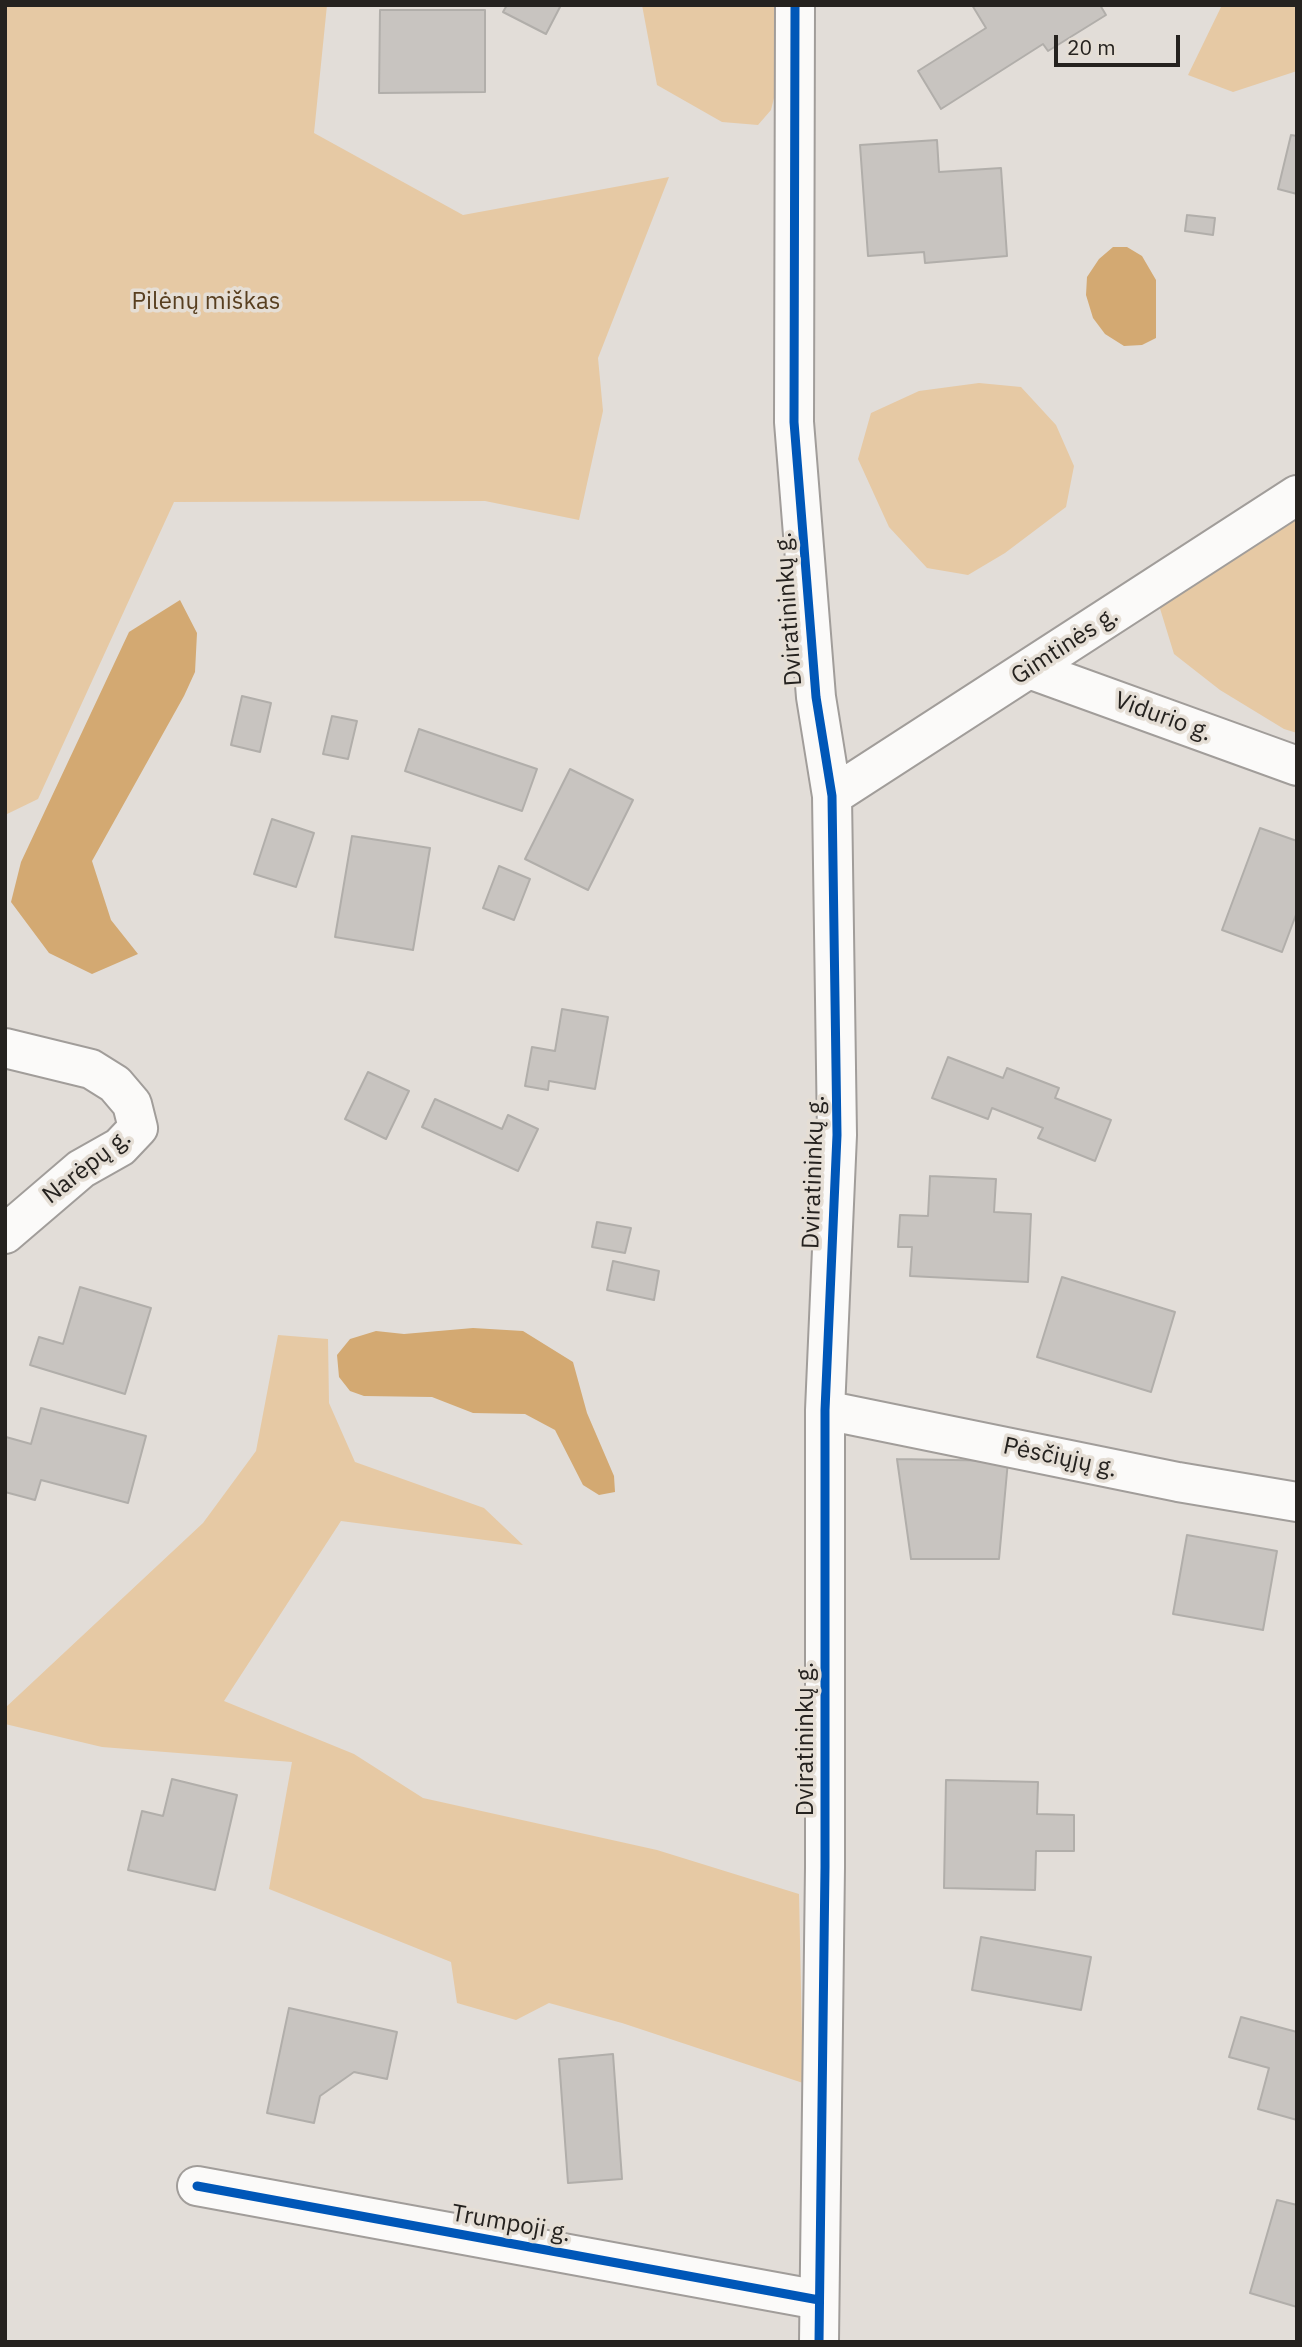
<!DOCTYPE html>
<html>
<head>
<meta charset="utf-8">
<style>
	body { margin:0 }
	#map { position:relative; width:1302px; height:2347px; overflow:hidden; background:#e2ddd8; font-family:"IBM Plex Sans",sans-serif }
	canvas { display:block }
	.frame { position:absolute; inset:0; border:7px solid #25221f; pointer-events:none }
	.scale { position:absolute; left:1054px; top:35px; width:126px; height:32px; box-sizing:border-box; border:4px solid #25221f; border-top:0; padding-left:9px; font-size:21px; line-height:24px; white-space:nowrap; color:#25221f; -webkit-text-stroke:5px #e5ded5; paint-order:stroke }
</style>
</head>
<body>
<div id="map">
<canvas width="1302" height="2347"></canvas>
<div class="frame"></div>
<div class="scale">20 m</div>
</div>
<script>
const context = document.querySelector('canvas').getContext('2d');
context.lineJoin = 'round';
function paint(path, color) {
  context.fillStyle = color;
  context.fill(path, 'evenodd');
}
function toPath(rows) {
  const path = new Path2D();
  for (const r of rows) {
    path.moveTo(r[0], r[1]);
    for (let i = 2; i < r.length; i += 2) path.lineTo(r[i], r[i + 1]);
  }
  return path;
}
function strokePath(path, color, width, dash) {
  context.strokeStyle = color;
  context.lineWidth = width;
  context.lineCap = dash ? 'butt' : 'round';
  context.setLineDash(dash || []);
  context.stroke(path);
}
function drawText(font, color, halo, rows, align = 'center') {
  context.font = font + ' "IBM Plex Sans",sans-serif';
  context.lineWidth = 7;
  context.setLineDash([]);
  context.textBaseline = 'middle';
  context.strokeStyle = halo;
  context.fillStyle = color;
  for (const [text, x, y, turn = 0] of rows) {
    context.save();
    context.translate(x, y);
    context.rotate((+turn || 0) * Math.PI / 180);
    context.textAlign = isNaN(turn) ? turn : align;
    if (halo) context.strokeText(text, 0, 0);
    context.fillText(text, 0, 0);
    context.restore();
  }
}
paint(toPath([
	[5,5,327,5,314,133,463,215,669,177,598,358,603,411,579,520,485,501,174,502,38,799,5,815],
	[642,5,775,5,776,90,771,110,758,125,722,122,657,85],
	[1222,5,1297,5,1297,71,1233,92,1188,75],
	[979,383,1021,387,1056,425,1074,466,1066,507,1005,553,968,575,927,568,889,527,858,459,871,413,919,391],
	[1297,512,1297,733,1284,729,1220,690,1174,654,1158,602],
	[278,1335,328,1339,329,1403,355,1462,484,1508,523,1545,341,1521,224,1701,354,1754,423,1798,657,1850,799,1894,803,2083,622,2023,549,2003,516,2020,457,2003,451,1962,269,1889,292,1762,102,1747,5,1724,5,1708,203,1523,256,1451]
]), '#e6c9a4');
paint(toPath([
	[1113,247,1127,247,1142,256,1156,280,1156,338,1142,345,1124,346,1105,334,1093,318,1086,295,1087,277,1099,259],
	[180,600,197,633,195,672,184,696,92,861,111,920,138,954,92,974,49,953,11,902,21,862,129,632],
	[473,1328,523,1331,573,1362,587,1413,614,1476,615,1492,599,1495,583,1485,555,1430,525,1414,473,1413,432,1397,364,1396,350,1391,339,1377,337,1355,350,1339,376,1331,404,1334]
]), '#d3a972');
const building = toPath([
	[507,5,557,5,560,7,546,34,503,12,507,5],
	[972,5,1100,5,1106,15,1048,51,1043,44,941,109,918,71,986,28,972,5],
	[380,10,485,10,485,92,379,93,380,10],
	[1291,135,1297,136,1297,194,1278,189,1291,135],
	[937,140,939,172,1001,168,1007,256,925,263,924,252,868,256,860,145,937,140],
	[1187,215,1215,218,1213,235,1185,231,1187,215],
	[242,696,271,703,260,752,231,745,242,696],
	[332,716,357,721,348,759,323,754,332,716],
	[419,729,537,769,522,811,405,771,419,729],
	[570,769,633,800,588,890,525,859,570,769],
	[272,819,314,833,296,887,254,874,272,819],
	[1260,828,1297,841,1297,912,1282,952,1222,930,1260,828],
	[352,836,430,848,413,950,335,937,352,836],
	[499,866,530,879,514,920,483,908,499,866],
	[562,1009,608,1017,595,1089,549,1081,548,1090,525,1086,532,1047,555,1051,562,1009],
	[948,1057,1003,1078,1007,1068,1059,1088,1055,1098,1111,1120,1095,1161,1038,1138,1043,1128,992,1108,988,1119,932,1098,948,1057],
	[368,1072,409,1091,386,1139,345,1119,368,1072],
	[435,1099,502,1129,508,1115,538,1129,518,1171,422,1127,435,1099],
	[930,1176,996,1179,994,1212,1031,1214,1028,1282,910,1276,912,1247,898,1247,900,1215,928,1216,930,1176],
	[597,1222,631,1228,625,1253,592,1247,597,1222],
	[613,1261,659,1271,654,1300,607,1290,613,1261],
	[1062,1277,1175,1312,1151,1392,1037,1357,1062,1277],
	[80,1287,151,1308,125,1394,30,1365,39,1337,63,1344,80,1287],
	[41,1408,146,1436,128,1503,41,1480,35,1500,5,1492,6,1437,31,1444,41,1408],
	[897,1459,1008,1461,999,1559,911,1559,897,1459],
	[1187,1535,1277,1551,1263,1630,1173,1614,1187,1535],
	[172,1779,237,1795,215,1890,128,1870,142,1811,163,1816,172,1779],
	[946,1780,1038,1782,1037,1814,1074,1815,1074,1851,1036,1851,1035,1890,944,1888,946,1780],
	[981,1937,1091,1957,1081,2010,972,1990,981,1937],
	[289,2008,397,2032,387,2079,354,2072,320,2096,314,2123,267,2113,289,2008],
	[1241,2017,1297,2032,1297,2120,1258,2109,1269,2068,1229,2057,1241,2017],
	[613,2054,622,2179,568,2183,559,2059,613,2054],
	[1277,2200,1297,2205,1297,2307,1250,2293,1277,2200]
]);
paint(building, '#c8c4c0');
strokePath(building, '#b1aeaa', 2);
const street = toPath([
	[795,5,794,422,816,697,832,796,837,1135,825,1410,825,1867,819,2342],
	[1029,669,1297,766],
	[832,796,1297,495],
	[5,1048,91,1069,115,1084,132,1104,138,1128,120,1147,81,1169,5,1234],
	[825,1410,1178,1482,1297,1502],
	[197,2186,819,2300]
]);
strokePath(street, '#a19d9a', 42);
strokePath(street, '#fbfaf9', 38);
strokePath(toPath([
	[795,5,794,422,816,697,832,796,837,1135,825,1410,825,1867,819,2342],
	[197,2186,819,2300]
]), '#0057b8', 9);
drawText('24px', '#583f20', '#e5ded5', [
	["Pilėnų miškas",206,302]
]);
drawText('24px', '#25221f', '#e5ded5', [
	["Dviratininkų g.",789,609,-94],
	["Gimtinės g.",1065,646,-33],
	["Vidurio g.",1163,717,20],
	["Narėpų g.",87,1167,-38],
	["Dviratininkų g.",814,1172,-88],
	["Pėsčiųjų g.",1060,1458,12],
	["Dviratininkų g.",806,1739,-90],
	["Trumpoji g.",511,2224,10]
]);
</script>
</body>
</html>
